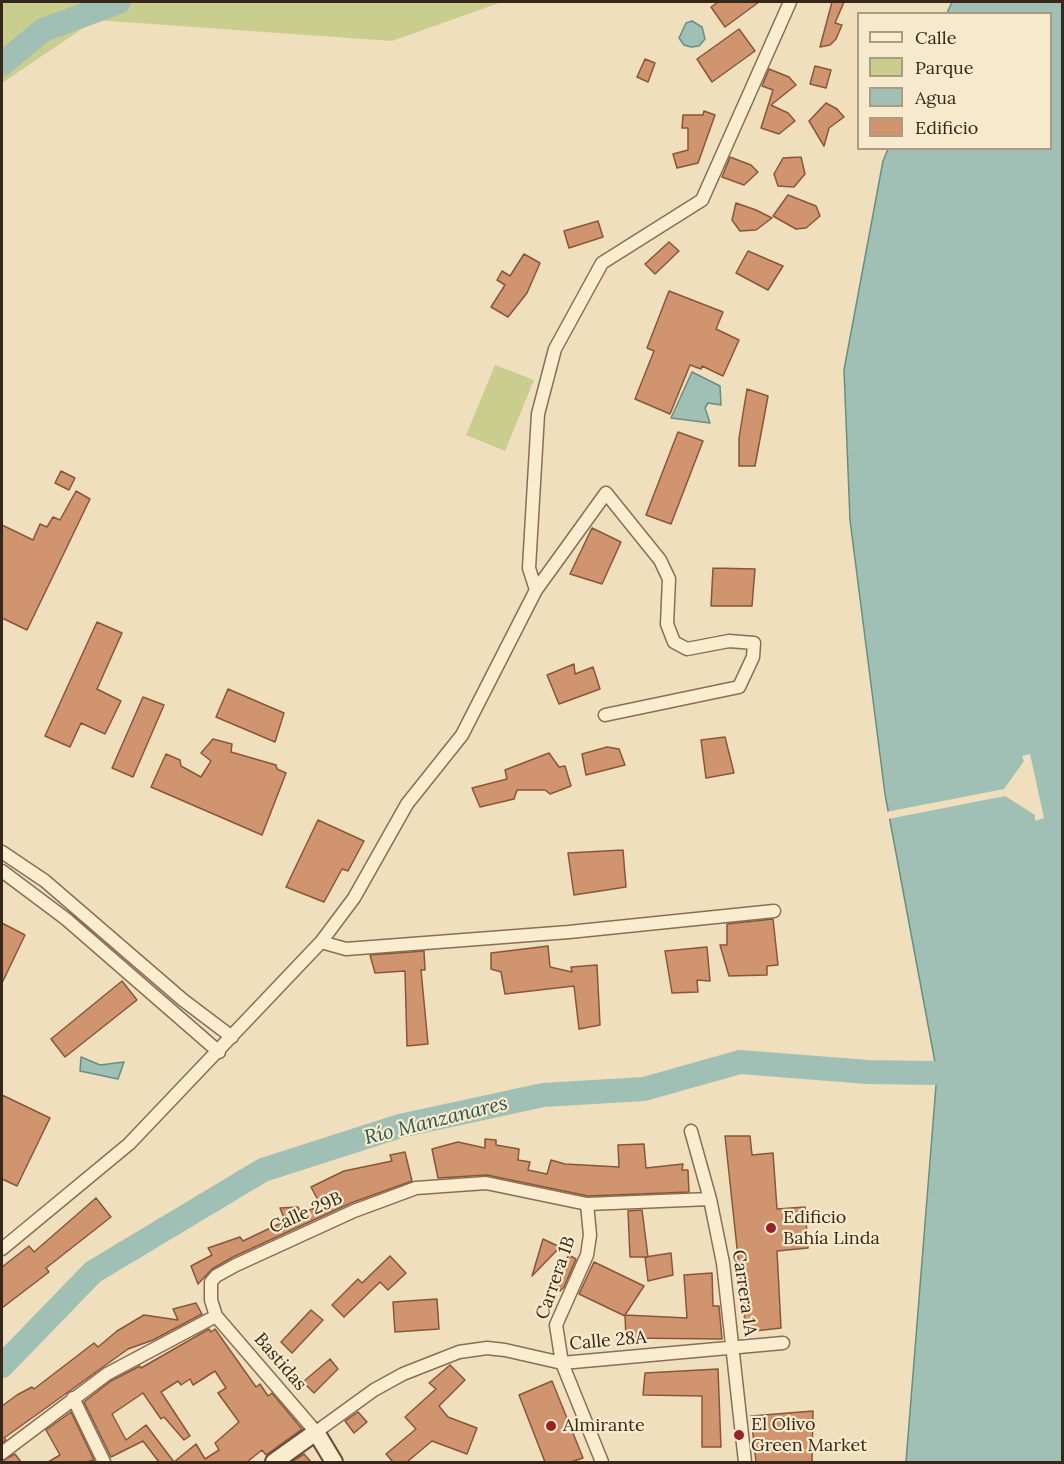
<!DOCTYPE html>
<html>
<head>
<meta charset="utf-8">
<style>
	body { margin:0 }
	#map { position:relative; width:1064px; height:1464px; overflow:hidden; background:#f0dfbc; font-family:Lora,serif }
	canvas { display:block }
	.frame { position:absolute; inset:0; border:3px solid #36271a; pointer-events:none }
	.legend { position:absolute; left:857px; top:12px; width:195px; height:138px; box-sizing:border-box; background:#f7e9cb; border:2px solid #aa9b84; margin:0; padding:8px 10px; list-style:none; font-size:18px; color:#36271a }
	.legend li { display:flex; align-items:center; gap:12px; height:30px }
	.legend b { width:30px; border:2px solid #aa9b84 }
</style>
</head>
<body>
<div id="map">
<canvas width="1064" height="1464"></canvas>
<div class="frame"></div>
<ul class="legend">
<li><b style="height:8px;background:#faeccf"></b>Calle</li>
<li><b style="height:16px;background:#c9ce8f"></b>Parque</li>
<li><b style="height:16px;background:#a0c0b6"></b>Agua</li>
<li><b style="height:16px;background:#d0946f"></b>Edificio</li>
</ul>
</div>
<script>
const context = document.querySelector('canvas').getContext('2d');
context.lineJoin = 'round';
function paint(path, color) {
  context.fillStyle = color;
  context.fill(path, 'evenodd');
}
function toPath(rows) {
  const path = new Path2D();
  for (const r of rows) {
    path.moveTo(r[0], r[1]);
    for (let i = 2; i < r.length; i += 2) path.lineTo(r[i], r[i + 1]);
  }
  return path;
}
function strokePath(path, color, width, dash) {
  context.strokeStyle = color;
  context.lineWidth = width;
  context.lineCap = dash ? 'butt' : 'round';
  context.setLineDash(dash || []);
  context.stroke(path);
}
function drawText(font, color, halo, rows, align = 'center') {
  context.font = font + ' Lora,serif';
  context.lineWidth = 4.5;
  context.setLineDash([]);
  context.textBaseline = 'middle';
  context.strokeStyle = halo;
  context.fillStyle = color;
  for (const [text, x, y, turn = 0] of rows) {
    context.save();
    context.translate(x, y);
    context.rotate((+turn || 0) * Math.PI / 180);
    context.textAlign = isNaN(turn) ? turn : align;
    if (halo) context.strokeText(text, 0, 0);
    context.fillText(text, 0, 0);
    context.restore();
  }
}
paint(toPath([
	[2,2,502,2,392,41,95,20,2,83],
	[495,365,534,380,505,451,466,435]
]), '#c9ce8f');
const water = toPath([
	[952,2,1062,2,1062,1462,906,1462,937,1073,885,794,850,520,844,370,883,161,888,149,1050,148,1050,14,947,13,952,2],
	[692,21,702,27,705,39,699,46,691,47,684,45,679,38,686,23,692,21],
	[692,372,720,386,721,405,708,403,705,408,710,423,671,418,692,372],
	[81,1057,100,1065,124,1062,118,1079,80,1071,81,1057]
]);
paint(water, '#a0c0b6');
strokePath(water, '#678e83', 1.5);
paint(toPath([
	[1030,754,1044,818,1035,821,1035,815,1005,796,888,819,886,812,1004,789,1024,761,1022,756]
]), '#f0dfbc');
strokePath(toPath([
	[2,64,43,30,119,2],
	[2,1366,93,1272,263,1170,400,1126,543,1095,644,1089,740,1062,868,1072,937,1073]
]), '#a0c0b6', 24);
const building = toPath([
	[718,2,759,2,725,27,711,7,718,2],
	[832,2,844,2,835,23,842,25,836,39,830,45,820,47,832,2],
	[739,29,755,51,712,82,697,59,739,29],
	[645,59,655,63,648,82,637,77,645,59],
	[815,66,831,70,826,88,810,84,815,66],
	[769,69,789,77,796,85,771,105,788,113,795,121,779,134,761,128,773,90,762,86,769,69],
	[826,103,837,109,844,117,829,128,824,146,809,121,826,103],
	[704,111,715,115,698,163,677,168,673,154,688,150,688,128,682,128,683,115,703,115,704,111],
	[730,157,751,165,758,172,744,185,722,177,730,157],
	[801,157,805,174,794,187,778,186,774,174,783,158,801,157],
	[788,195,816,206,820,216,806,228,796,229,773,216,788,195],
	[736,203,756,210,772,218,756,230,740,231,732,220,736,203],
	[598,221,603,237,569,248,564,231,598,221],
	[669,242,679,251,655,274,645,264,669,242],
	[748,251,783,266,768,290,736,273,748,251],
	[524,254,540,263,527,293,508,317,491,307,505,285,497,280,502,271,510,276,524,254],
	[669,291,723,312,716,329,739,340,723,376,702,366,701,369,690,365,670,414,635,399,654,351,647,348,669,291],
	[747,389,768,396,755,466,739,466,739,438,747,389],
	[678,432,703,441,671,524,646,515,678,432],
	[61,471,75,478,69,490,55,483,61,471],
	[76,491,90,499,27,630,2,618,2,525,33,540,40,524,47,527,53,517,60,520,76,491],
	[592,528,621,542,602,584,570,574,592,528],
	[713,568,755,569,752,606,711,606,713,568],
	[97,622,122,633,97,689,121,701,105,734,81,723,70,747,45,736,97,622],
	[574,664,575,674,593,667,600,689,559,704,547,675,574,664],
	[228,689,284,713,275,742,216,717,228,689],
	[143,697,164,705,133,777,112,768,143,697],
	[725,737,734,773,706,778,701,740,725,737],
	[213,739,232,744,231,752,276,765,277,769,286,773,262,835,151,787,166,754,180,760,181,766,201,777,211,761,201,753,213,739],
	[607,747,619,749,625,765,586,775,582,754,607,747],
	[549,753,559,767,565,766,571,786,550,794,545,790,517,790,514,799,480,807,472,788,507,779,505,770,549,753],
	[318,820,364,841,348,871,342,869,324,902,286,887,318,820],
	[623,850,626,887,574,895,568,853,623,850],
	[773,919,778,965,767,966,767,975,729,976,720,945,727,945,727,924,773,919],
	[2,923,25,935,2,983,2,923],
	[548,946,550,967,572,972,571,967,597,965,600,1025,579,1029,574,986,505,994,501,972,491,969,491,953,548,946],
	[707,947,710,981,697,980,698,992,672,993,665,951,707,947],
	[424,951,425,970,421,970,428,1044,407,1046,405,971,375,973,370,955,424,951],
	[122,981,137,1000,65,1057,51,1039,122,981],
	[2,1095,50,1118,17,1186,2,1179,2,1095],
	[725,1136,750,1136,752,1155,773,1153,777,1209,805,1207,808,1248,777,1251,781,1328,746,1332,725,1136],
	[485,1139,496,1140,496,1145,519,1149,518,1160,530,1162,528,1170,547,1174,551,1160,565,1164,619,1167,618,1145,644,1144,646,1168,683,1164,682,1170,688,1170,689,1192,588,1196,487,1175,438,1178,432,1149,458,1142,485,1148,485,1139],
	[405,1152,412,1181,351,1203,233,1257,212,1269,198,1284,191,1266,212,1255,208,1248,240,1237,243,1241,285,1221,280,1208,298,1207,301,1213,321,1206,311,1187,344,1171,392,1161,390,1155,405,1152],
	[96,1198,111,1217,46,1268,49,1272,2,1308,2,1267,29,1246,34,1252,96,1198],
	[642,1210,648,1257,630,1257,628,1211,642,1210],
	[543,1239,560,1247,532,1276,543,1239],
	[671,1253,673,1275,648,1281,645,1257,671,1253],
	[569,1255,576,1259,564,1287,560,1291,548,1287,569,1255],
	[390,1256,406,1273,388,1290,380,1282,344,1317,332,1305,358,1279,362,1283,390,1256],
	[594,1262,644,1286,625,1315,687,1318,684,1275,712,1273,713,1306,719,1306,722,1339,626,1338,625,1316,579,1294,594,1262],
	[437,1299,439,1329,395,1332,393,1302,437,1299],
	[196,1303,202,1314,153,1340,128,1349,4,1438,6,1440,2,1443,2,1406,17,1395,32,1387,34,1389,94,1343,98,1347,117,1331,144,1315,178,1320,173,1309,196,1303],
	[311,1310,323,1320,292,1353,281,1342,311,1310],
	[209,1329,211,1332,215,1329,256,1387,260,1384,268,1396,272,1393,302,1429,266,1455,262,1450,247,1462,159,1462,143,1441,111,1457,84,1402,111,1381,140,1366,141,1368,209,1329],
	[215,1371,226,1388,218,1393,239,1422,215,1443,219,1450,205,1459,196,1444,174,1462,146,1425,126,1440,112,1414,143,1393,161,1419,164,1417,184,1440,190,1436,161,1392,178,1381,181,1385,190,1379,193,1385,215,1371],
	[330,1359,338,1369,314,1393,303,1382,330,1359],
	[450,1365,465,1380,439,1406,448,1417,477,1428,467,1454,432,1441,407,1462,393,1462,386,1454,416,1429,405,1417,436,1389,429,1383,450,1365],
	[718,1369,721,1447,702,1447,702,1396,643,1395,645,1373,718,1369],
	[552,1381,583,1458,571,1462,545,1462,519,1395,552,1381],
	[813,1411,812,1462,756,1462,751,1416,813,1411],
	[71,1412,94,1460,87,1462,48,1462,60,1455,46,1430,71,1412],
	[358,1412,367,1422,354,1433,345,1421,358,1412],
	[15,1454,21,1462,2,1462,2,1461,15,1454],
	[304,1454,311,1462,291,1462,304,1454]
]);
paint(building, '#d0946f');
strokePath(building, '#885639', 1.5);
const street = toPath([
	[536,590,529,568,538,414,555,349,602,263,702,200,790,2],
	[2,852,45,881,183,1000,232,1037],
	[2,871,66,919,219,1052],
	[321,942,346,949,569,932,774,911],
	[691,1131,710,1199,723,1263,745,1462],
	[710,1199,587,1204,486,1183,416,1188,354,1211,236,1265,216,1276,211,1282,211,1300,216,1316,316,1432,374,1390,403,1374,459,1352,487,1348,505,1350,562,1363,783,1343],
	[587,1204,590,1235,587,1255,556,1325,562,1363,602,1462],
	[2,1249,129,1144,321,942,354,898,407,804,462,735,536,590,606,493,660,560,669,579,667,624,674,642,687,649,729,641,754,643,753,657,739,687,605,715],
	[73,1398,104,1462],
	[2,1453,107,1374,216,1316]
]);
const secondary = toPath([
	[274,1462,316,1432,334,1462]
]);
strokePath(street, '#886e55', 15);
strokePath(secondary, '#694f38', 20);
strokePath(street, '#faeccf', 12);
strokePath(secondary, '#faeccf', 16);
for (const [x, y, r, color] of [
	[771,1228,6,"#9a2226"],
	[551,1426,6,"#9a2226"],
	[739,1435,6,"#9a2226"]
]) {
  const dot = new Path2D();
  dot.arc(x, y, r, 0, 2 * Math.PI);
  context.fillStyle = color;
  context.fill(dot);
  strokePath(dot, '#f7e9cb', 2);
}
drawText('18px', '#36271a', '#f7e9cb', [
	["Calle 29B",306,1213,-24],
	["Carrera 1B",556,1278,-71],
	["Carrera 1A",744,1293,82],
	["Calle 28A",608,1341,-5],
	["Bastidas",280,1362,49]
]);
drawText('18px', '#36271a', '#f7e9cb', [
	["Edificio",783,1218],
	["Bahía Linda",783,1239],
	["El Olivo",751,1425],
	["Green Market",751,1446],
	["Almirante",563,1426]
], 'left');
drawText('italic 20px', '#295752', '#f7e9cb', [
	["Río Manzanares",436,1121,-14]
]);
</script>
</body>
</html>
